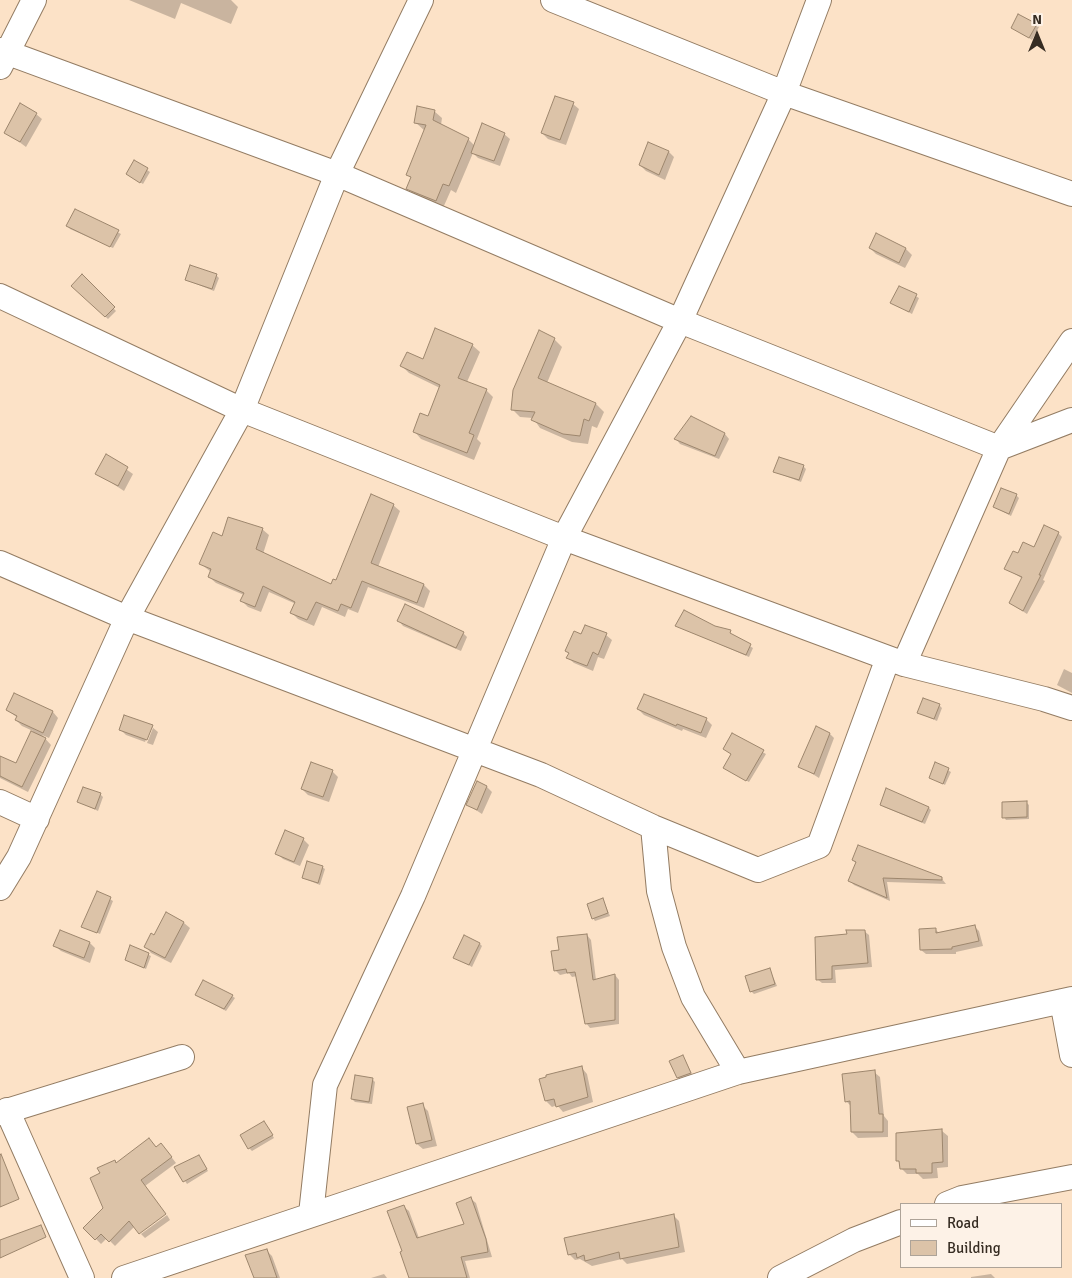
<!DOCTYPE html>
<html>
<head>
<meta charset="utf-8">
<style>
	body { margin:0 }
	#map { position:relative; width:1072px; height:1278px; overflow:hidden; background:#fce2c7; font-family:Signika,sans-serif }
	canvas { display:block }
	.legend { position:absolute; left:900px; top:1203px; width:162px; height:65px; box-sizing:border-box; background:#fdf2e7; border:1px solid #ada398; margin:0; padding:6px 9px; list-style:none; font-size:15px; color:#362c22 }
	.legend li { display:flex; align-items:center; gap:10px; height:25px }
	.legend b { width:25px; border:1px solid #ada398 }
	.north { position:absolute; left:1012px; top:10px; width:50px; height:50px; -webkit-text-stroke:4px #fdf2e7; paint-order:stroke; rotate:0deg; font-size:14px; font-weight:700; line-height:20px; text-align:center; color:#362c22 }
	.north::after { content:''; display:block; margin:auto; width:18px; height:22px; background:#362c22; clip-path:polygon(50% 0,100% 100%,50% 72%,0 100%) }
</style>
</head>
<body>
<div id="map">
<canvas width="1072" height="1278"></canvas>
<ul class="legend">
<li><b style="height:6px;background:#fff"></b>Road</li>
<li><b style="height:14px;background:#dcc3a8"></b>Building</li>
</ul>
<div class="north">N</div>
</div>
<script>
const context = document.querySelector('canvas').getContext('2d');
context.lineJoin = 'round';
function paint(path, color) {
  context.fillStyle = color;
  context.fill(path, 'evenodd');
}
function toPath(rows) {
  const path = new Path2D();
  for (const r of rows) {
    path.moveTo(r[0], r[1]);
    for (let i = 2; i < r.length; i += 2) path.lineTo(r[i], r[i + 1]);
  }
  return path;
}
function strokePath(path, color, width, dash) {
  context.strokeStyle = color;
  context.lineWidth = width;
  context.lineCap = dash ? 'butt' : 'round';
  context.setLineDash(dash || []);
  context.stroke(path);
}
paint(toPath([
	[129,0,231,0,238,7,231,24,181,3,175,19],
	[1036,25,1039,27,1032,40,1013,28],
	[573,104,579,109,566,145,548,139,542,133],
	[434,111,442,118,441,125,468,139,475,146,504,134,510,139,500,166,478,158,473,153,456,193,451,190,443,208,415,196,408,188,412,179,407,174,425,131,415,122],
	[36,114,42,119,26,147,6,132],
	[669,152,674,157,665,180,646,171,640,165],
	[135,162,150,172,143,184,130,176],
	[75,211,121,234,113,248,70,229,68,226],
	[877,235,906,249,912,255,905,268,876,254,870,248],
	[216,275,219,278,214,291,186,280],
	[82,276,116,311,108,319,73,286],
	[899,287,919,298,912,314,892,303],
	[554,339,562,347,547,383,596,404,604,412,597,428,592,426,588,444,572,442,540,428,533,418,520,417,512,409],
	[472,345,480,352,467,382,486,390,493,397,477,439,481,443,474,460,421,439,414,431,428,418,440,388,409,373,402,366],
	[692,418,725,434,729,439,719,459,680,444,676,439],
	[107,456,133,474,124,491,97,473],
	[803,466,806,469,801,482,775,472],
	[1016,495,1019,498,1011,516,994,507],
	[393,505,400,511,378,567,424,585,430,591,424,608,368,587,358,613,348,609,345,617,322,607,314,626,298,619,292,613,296,604,269,592,261,612,248,607,242,601,244,595,216,583,209,577,211,572,201,564,223,538,262,529,269,535,263,554,332,586,337,582],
	[1058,533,1062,537,1043,580,1045,581,1027,614,1010,603,1023,579,1005,568,1018,555,1035,549],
	[399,621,463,633,467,637,461,651,403,626],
	[677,626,714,627,730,632,732,636,753,648,749,657],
	[582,635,606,635,612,640,604,659,598,657,593,671,574,663,568,658,570,654,567,651],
	[1064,669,1072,673,1072,693,1057,685],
	[15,694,53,712,58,718,49,738,42,735,51,745,28,792,0,778,0,757,16,765,33,731,22,726,16,720,18,718,7,710],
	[939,705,942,708,937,721,919,713],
	[638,709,706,719,712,725,706,738,683,729,682,731,644,715],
	[152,727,158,732,153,745,147,743,153,728,151,728,145,742,126,735,120,729],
	[830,734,834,738,819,778,800,766],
	[732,735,766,754,749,782,727,770,732,754],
	[936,764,951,772,945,785,930,777],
	[332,771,338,777,329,802,308,795,302,789],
	[487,787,492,792,482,814,468,805],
	[887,790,929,808,931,810,925,824,884,807,881,804],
	[100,794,103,797,98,811,79,802],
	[1026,802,1029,805,1029,819,1006,820,1004,817],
	[303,839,309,845,300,866,283,859,277,853],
	[853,860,942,879,946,884,887,882,890,901,854,885,850,881,857,864],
	[322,867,325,869,320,885,303,878],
	[98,892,113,901,100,934,83,926],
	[603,899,610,916,595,921,593,918],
	[167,914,184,923,190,928,171,963,151,953,146,947,155,936],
	[974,926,979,931,983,946,956,952,956,954,926,954,921,950,936,930,939,933],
	[864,931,869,935,872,967,835,970,836,983,822,983,817,979,848,936],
	[587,935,591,940,596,980,615,975,619,980,619,1024,590,1028,586,1023,577,976,572,977,569,973,560,975,555,970,560,952],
	[90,943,95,948,90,963,61,951,55,946],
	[480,944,482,946,472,967,454,957],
	[131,947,151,956,146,969,126,960],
	[770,970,777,986,754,994,751,991],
	[197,995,232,996,235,998,226,1011],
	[683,1056,693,1076,680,1080,678,1077],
	[582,1068,587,1074,593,1102,563,1112,557,1105,552,1107,546,1101],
	[874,1072,880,1077,884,1116,888,1121,888,1137,858,1138,852,1132,852,1107,846,1101],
	[372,1079,375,1082,372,1104,355,1102,352,1099],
	[422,1105,428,1111,437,1146,423,1149,417,1144],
	[264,1122,274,1138,252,1151,249,1148],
	[916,1131,942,1131,948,1136,948,1167,937,1168,938,1178,923,1179,918,1174,907,1174,901,1168,898,1160],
	[149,1139,157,1148,166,1150,176,1163,145,1186,135,1226,115,1246,107,1238,101,1244,85,1228,104,1208,102,1174,115,1162,117,1164],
	[201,1159,208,1171,187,1184,176,1167],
	[471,1199,476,1203,492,1257,465,1261,470,1278,410,1278,404,1252,404,1207,409,1211,419,1238,465,1224],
	[167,1215,170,1220,145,1238,141,1234],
	[673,1215,679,1221,685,1252,627,1264,622,1259,592,1266,580,1259,575,1260,569,1254],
	[266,1250,272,1256,280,1278,255,1278],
	[384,1274,387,1278,371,1278],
	[991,1274,995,1278,971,1278,971,1277]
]), '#0003');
const building = toPath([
	[1018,14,1037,24,1029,38,1011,28,1018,14],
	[555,96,574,102,560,140,541,133,555,96],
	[20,103,37,113,20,142,4,133,20,103],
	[417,106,435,110,433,120,469,138,449,186,443,184,436,201,406,189,411,177,406,175,426,125,414,123,417,106],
	[482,123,505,133,494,161,471,153,482,123],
	[648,142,669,151,659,175,639,165,648,142],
	[134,160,148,168,140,183,126,174,134,160],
	[75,209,119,230,110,247,66,226,75,209],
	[876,233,906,248,899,263,869,248,876,233],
	[190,265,217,274,212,289,185,280,190,265],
	[82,274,115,307,105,317,71,286,82,274],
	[899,286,917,294,909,312,890,303,899,286],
	[435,328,473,344,458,378,487,389,469,433,474,435,467,453,413,432,420,413,428,416,440,385,400,366,407,352,423,359,435,328],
	[539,330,555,338,538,378,596,403,589,421,584,419,580,436,563,434,531,420,535,412,511,410,513,390,539,330],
	[691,416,725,433,715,456,674,439,691,416],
	[106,454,128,467,118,486,95,474,106,454],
	[779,457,804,465,799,480,773,472,779,457],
	[1001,488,1017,494,1009,514,993,507,1001,488],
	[371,494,394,504,371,563,424,584,417,603,362,581,351,608,341,604,338,611,316,602,307,620,290,613,295,602,263,586,255,607,240,601,244,593,208,577,211,569,199,564,213,532,222,536,228,517,263,528,256,549,331,584,333,579,336,580,371,494],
	[1044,525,1059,532,1039,575,1041,575,1023,611,1009,603,1022,577,1004,569,1013,551,1018,553,1023,542,1034,547,1044,525],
	[405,604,464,632,456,648,397,621,405,604],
	[684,610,715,626,731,630,730,633,751,644,746,655,675,626,684,610],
	[585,625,607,633,598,655,593,652,587,666,566,658,569,653,565,651,574,631,581,634,585,625],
	[14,693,53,711,43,733,15,720,17,716,6,710,14,693],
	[644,694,707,718,701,733,677,724,676,726,637,709,644,694],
	[923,698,940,704,934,719,917,713,923,698],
	[124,715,153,725,147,740,119,730,124,715],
	[816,726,830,733,814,774,798,767,816,726],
	[31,731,46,738,22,787,0,776,0,756,16,763,31,731],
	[732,733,764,750,746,781,723,768,731,754,723,749,732,733],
	[311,762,333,770,323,797,301,789,311,762],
	[935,762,949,768,943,784,929,778,935,762],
	[477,781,487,786,477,810,466,805,477,781],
	[83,787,101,793,95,809,77,802,83,787],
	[886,788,929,807,922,822,880,805,886,788],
	[1027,801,1027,817,1002,818,1002,802,1027,801],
	[285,830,304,838,294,862,275,854,285,830],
	[858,845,942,877,942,880,883,878,887,898,848,881,856,862,852,860,858,845],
	[307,861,323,866,318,883,302,878,307,861],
	[97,891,111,897,97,933,81,927,97,891],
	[603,898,608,913,592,919,587,904,603,898],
	[166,912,184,922,165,958,144,947,151,933,154,935,166,912],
	[975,925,979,941,952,947,952,949,920,950,919,929,936,928,936,933,975,925],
	[60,930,90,942,84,958,53,946,60,930],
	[846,930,865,930,868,963,832,966,832,979,816,980,815,937,847,934,846,930],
	[587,934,593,980,615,974,615,1020,585,1024,575,972,567,973,566,969,554,971,551,951,559,950,557,937,587,934],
	[464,935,480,943,469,965,453,958,464,935],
	[130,945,149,953,144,968,125,960,130,945],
	[770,968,775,984,750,992,745,976,770,968],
	[203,980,233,995,224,1009,195,995,203,980],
	[683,1055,691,1073,677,1078,669,1061,683,1055],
	[582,1066,588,1097,556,1107,554,1099,545,1101,539,1079,546,1077,546,1075,582,1066],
	[875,1070,879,1114,883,1114,883,1132,851,1132,850,1101,845,1102,842,1074,875,1070],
	[355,1075,373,1078,369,1102,351,1099,355,1075],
	[423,1103,432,1140,416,1144,407,1107,423,1103],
	[264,1121,273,1135,248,1149,240,1135,264,1121],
	[942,1129,943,1162,932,1163,932,1173,916,1173,916,1169,900,1169,899,1161,896,1161,896,1133,942,1129],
	[149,1138,156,1147,161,1143,172,1157,141,1180,166,1214,139,1234,129,1221,109,1242,101,1234,95,1240,83,1228,103,1208,90,1178,100,1173,97,1168,115,1160,116,1163,149,1138],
	[1,1154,19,1199,0,1207,0,1155,1,1154],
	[199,1155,207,1169,183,1182,174,1167,199,1155],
	[471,1197,486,1239,488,1252,461,1257,467,1278,409,1278,400,1252,402,1251,387,1211,404,1205,417,1238,464,1224,456,1203,471,1197],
	[674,1214,679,1247,620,1259,619,1252,585,1261,584,1255,577,1258,576,1253,568,1255,564,1238,674,1214],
	[41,1225,46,1237,0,1258,0,1240,41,1225],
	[267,1249,277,1278,254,1278,245,1255,267,1249]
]);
paint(building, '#dcc3a8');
strokePath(building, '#9d866d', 1);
const street = toPath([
	[553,0,784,93,1072,194],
	[0,50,337,174,680,321,999,448,1072,341],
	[0,67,34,0],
	[0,296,242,410,564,538,888,658],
	[0,563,127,618,541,775,653,827,758,870,819,846,888,658,904,664,999,448,1072,420],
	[904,664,1044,699,1072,708],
	[0,802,37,819],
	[653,827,659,891,674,947,693,997,738,1072],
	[0,888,19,857,127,618,242,410,337,174,421,0],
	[1062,1001,1072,1055],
	[7,1110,82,1278],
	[0,1113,182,1057],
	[947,1204,962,1198,1072,1177],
	[311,1214,325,1085,413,896,564,538,680,321,784,93,819,0],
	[124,1278,738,1072,1072,999],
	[780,1278,854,1240,901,1222]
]);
strokePath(street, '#937c63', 26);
strokePath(street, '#fff', 24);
</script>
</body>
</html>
